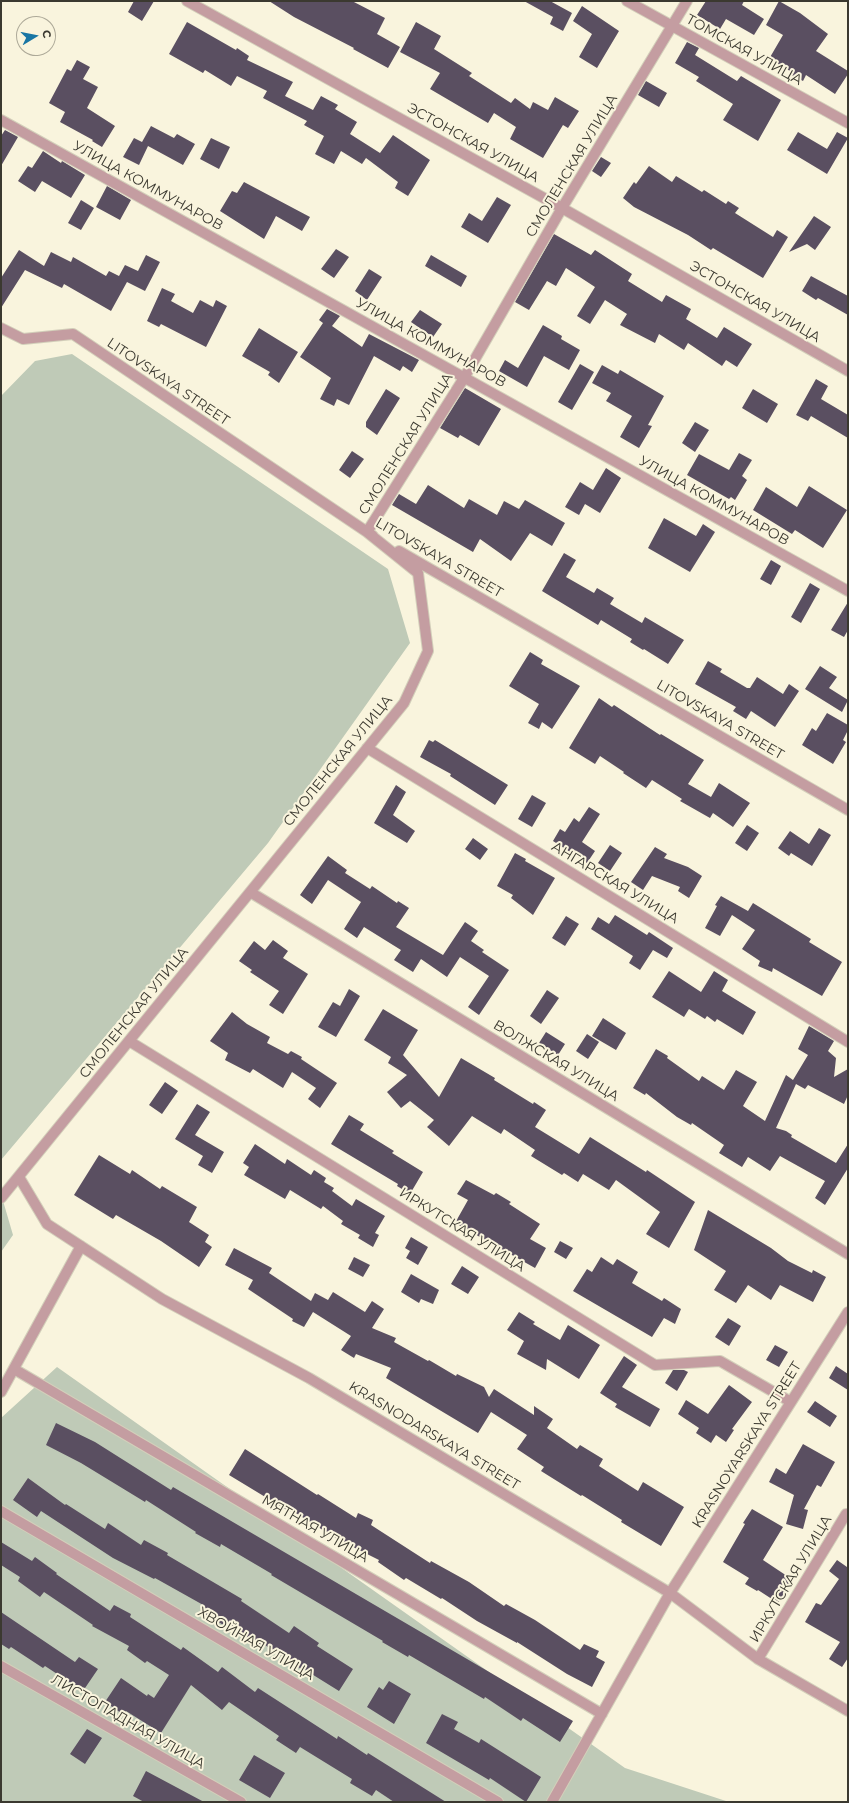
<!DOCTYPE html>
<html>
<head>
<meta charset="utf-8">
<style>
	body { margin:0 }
	#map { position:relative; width:849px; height:1803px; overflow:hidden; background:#f9f4dd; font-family:Montserrat,sans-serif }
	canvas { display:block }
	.frame { position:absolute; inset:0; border:2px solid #3b3930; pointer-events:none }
	.north { position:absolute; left:16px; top:16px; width:40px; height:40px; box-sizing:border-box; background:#f9f4dd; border:1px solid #ada998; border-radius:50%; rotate:80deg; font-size:11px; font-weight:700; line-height:16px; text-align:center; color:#3b3930 }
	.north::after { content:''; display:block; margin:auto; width:14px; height:18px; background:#1976a4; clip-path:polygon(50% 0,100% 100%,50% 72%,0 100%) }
</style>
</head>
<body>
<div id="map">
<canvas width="849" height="1803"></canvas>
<div class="frame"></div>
<div class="north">С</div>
</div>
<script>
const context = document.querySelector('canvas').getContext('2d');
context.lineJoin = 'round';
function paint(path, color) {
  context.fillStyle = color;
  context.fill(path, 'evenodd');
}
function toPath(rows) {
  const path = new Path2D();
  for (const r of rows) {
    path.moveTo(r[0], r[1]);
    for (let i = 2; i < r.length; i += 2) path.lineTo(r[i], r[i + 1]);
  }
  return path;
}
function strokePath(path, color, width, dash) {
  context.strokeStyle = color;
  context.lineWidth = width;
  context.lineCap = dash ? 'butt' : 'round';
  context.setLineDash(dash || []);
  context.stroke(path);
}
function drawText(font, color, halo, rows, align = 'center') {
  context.font = font + ' Montserrat,sans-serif';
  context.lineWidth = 4;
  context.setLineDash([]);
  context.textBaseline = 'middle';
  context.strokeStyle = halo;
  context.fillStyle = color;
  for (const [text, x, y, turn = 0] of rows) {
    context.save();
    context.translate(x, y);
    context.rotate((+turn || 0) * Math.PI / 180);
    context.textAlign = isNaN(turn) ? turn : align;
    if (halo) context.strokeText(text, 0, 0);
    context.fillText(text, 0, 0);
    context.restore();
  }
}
paint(toPath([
	[72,354,388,569,410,643,268,843,1,1160,1,396,35,361],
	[1,1194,13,1235,1,1252],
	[57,1367,625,1768,729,1802,1,1802,1,1418]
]), '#bfcab7');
paint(toPath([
	[134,1,154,1,142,21,128,12],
	[269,1,352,1,385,18,377,34,400,47,388,68,353,49,354,48,294,17],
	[524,1,550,1,572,13,563,31,550,24,553,17],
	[706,1,744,1,742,5,764,19,754,35,726,19,720,29,697,15],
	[779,1,800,13,828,34,816,51,848,71,848,74,835,94,806,75,803,81,789,74,790,71,769,59,783,35,766,25],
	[582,6,619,31,597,68,579,57,592,34,573,21],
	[187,22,236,50,237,48,249,56,247,60,293,82,285,96,313,110,321,96,338,105,335,109,357,122,350,134,380,153,393,135,430,160,408,196,395,188,398,182,366,158,362,164,341,151,334,164,315,154,324,136,304,125,307,121,263,98,267,91,237,76,231,86,205,70,203,73,169,54],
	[416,22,441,36,434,49,472,73,469,76,511,103,515,98,530,109,533,102,548,110,555,97,579,111,568,128,563,125,543,158,510,139,516,127,494,113,488,123,430,89,440,73,400,52],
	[687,42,699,48,695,55,737,81,741,76,781,100,758,141,723,120,733,104,696,81,699,77,675,63],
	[77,60,90,67,83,79,98,87,87,108,115,126,102,147,92,141,93,140,60,122,65,112,49,103,67,69,71,71],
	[646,81,667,93,659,107,638,95],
	[151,126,174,138,177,134,195,144,183,165,148,146,139,165,123,157,134,138,142,142],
	[5,130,18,137,1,166,1,136],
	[798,132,827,149,837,132,848,138,827,174,787,150],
	[211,138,230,147,219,169,200,159],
	[43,151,61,163,62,161,85,175,71,198,42,181,35,192,18,181,28,166,32,168],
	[601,157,611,163,601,177,592,171],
	[649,166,672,182,676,176,702,192,704,190,726,204,728,201,739,208,735,213,773,237,777,230,788,237,763,278,713,248,711,250,688,235,634,207,623,198,634,182,636,184],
	[244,182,310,217,302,231,276,216,264,239,220,211,232,191,237,193],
	[107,186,131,200,120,220,96,207],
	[497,197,511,205,488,243,461,227,469,213,482,221],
	[81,200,94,208,81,230,68,223],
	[814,216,831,227,815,250,807,244,789,252],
	[554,234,591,255,595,250,632,274,628,281,662,302,666,295,691,309,686,319,717,338,724,327,752,344,737,367,726,360,722,366,688,343,684,350,659,334,655,343,620,325,627,314,605,300,590,324,577,316,595,287,566,268,556,286,547,281,529,310,515,302],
	[336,249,349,257,334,278,321,269],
	[19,250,44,266,51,252,71,262,73,257,106,276,109,271,119,276,125,265,138,271,146,255,160,262,145,291,127,282,111,311,64,284,62,288,25,270,1,308,1,278],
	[431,255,467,276,461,287,425,266],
	[369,269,382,277,367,300,355,291],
	[811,276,848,296,848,315,818,298,816,300,802,291],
	[162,288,175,294,171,301,193,313,200,300,213,307,216,300,227,306,206,347,161,324,159,327,147,321],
	[327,309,340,316,332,326,362,347,369,334,419,360,412,372,403,366,400,371,374,356,349,405,337,399,334,406,320,399,331,378,300,357,323,323,319,320],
	[420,310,442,324,433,337,411,322],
	[543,325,562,336,561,339,580,350,569,370,544,356,527,387,499,371,505,360,518,368],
	[259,328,298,352,279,383,268,375,270,372,242,356],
	[580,364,594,372,572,410,558,402],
	[602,365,618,374,620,370,664,396,648,425,652,426,639,448,620,437,632,416,606,401,611,393,592,383],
	[816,379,828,386,821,399,848,415,848,438,811,416,808,421,796,415],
	[465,388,501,409,479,446,460,435,458,438,440,428],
	[386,389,400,398,377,435,366,427,366,422],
	[753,389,778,404,767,423,742,408],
	[695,422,709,430,695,452,682,443],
	[352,451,364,459,350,478,339,470],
	[739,453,752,460,742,476,747,480,735,500,731,497,729,499,687,475,699,454,729,470],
	[606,468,621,478,600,513,585,504,579,515,565,507,580,482,593,490],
	[428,485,464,508,469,499,497,515,504,501,519,509,525,500,565,523,552,546,530,533,511,561,480,539,473,552,392,505,399,494,416,504],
	[809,486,847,510,823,548,795,530,792,534,753,510,766,487,797,507],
	[664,518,696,536,703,524,715,532,690,572,648,548],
	[564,553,576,560,566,577,594,593,597,588,614,598,610,604,642,623,645,617,684,640,668,664,644,649,643,650,630,642,632,639,601,620,598,625,542,591],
	[771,560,781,566,771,585,760,579],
	[810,583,820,589,801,623,791,617],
	[848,602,848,630,844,637,831,630],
	[530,652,543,660,541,664,580,686,552,729,542,722,539,729,528,723,539,704,509,686],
	[708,661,722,669,720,672,747,688,750,688,757,677,783,694,789,684,799,691,775,727,751,711,746,719,733,711,736,707,695,684],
	[820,666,837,677,829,688,848,700,842,712,805,689],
	[599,698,612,707,614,705,660,735,661,734,704,760,688,784,711,797,719,783,750,803,733,827,713,813,710,818,680,801,682,799,652,780,646,788,623,773,624,772,600,756,595,764,569,748],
	[827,713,848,725,848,730,843,740,846,742,833,764,802,745,812,728,816,731],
	[429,740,433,742,435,740,508,785,495,805,450,776,451,774,420,757],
	[396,785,406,792,393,815,415,831,407,843,374,823],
	[532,795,546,803,532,827,518,819],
	[589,807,600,814,582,842,595,851,587,863,553,841,560,829,565,832,574,818,579,822],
	[747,825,759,833,747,851,735,843],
	[819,828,831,835,812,866,791,853,789,856,778,848,790,831,809,844],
	[473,838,488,849,480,860,465,849],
	[610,845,622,853,610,871,598,863],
	[655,847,667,854,664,858,688,867,702,876,689,898,678,891,680,887,652,876,643,890,631,882],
	[515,853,526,859,525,861,555,878,533,915,511,898,513,895,497,886],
	[328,856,347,870,345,873,370,889,372,886,397,903,398,901,409,908,396,927,443,955,465,922,478,931,471,941,484,950,482,952,509,970,479,1015,468,1007,489,976,460,957,447,977,421,959,413,972,394,960,401,950,364,927,357,938,344,929,361,902,328,880,312,904,300,895],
	[721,896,748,911,753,903,811,939,809,942,842,962,822,996,773,968,772,972,758,966,760,961,742,949,755,930,732,915,720,936,705,928,717,906,715,905],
	[615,915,647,935,649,932,673,948,667,958,653,950,640,970,629,963,633,956,591,929,598,917,609,924],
	[566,916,579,924,565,946,552,938],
	[273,940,288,951,283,958,308,974,283,1014,269,1005,279,991,250,972,252,970,239,961,254,941,265,950],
	[669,971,701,992,714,971,728,980,722,991,756,1012,743,1035,717,1019,715,1022,707,1016,705,1019,689,1009,684,1017,652,997],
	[349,989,360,996,336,1037,318,1027,333,1002,340,1006],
	[547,990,559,998,541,1024,530,1016],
	[383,1009,418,1030,403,1055,439,1097,461,1058,495,1078,494,1080,533,1104,534,1102,546,1110,535,1127,579,1154,590,1137,646,1172,647,1170,695,1202,669,1248,646,1234,660,1212,616,1180,609,1190,583,1174,578,1182,564,1173,562,1175,531,1156,535,1150,504,1129,501,1134,472,1116,449,1146,427,1127,434,1120,410,1101,401,1108,387,1092,407,1075,388,1063,391,1057,364,1040],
	[232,1012,247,1024,270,1037,267,1043,288,1054,291,1051,302,1057,301,1059,337,1083,320,1108,308,1099,316,1088,292,1072,283,1088,253,1069,250,1073,225,1060,228,1053,210,1041],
	[603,1018,626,1033,616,1050,592,1036],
	[809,1026,834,1041,828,1051,836,1058,834,1077,848,1069,848,1095,844,1104,808,1085,805,1089,796,1084,776,1128,786,1131,792,1135,791,1137,836,1163,848,1144,848,1168,825,1205,815,1198,825,1181,780,1156,770,1171,748,1157,742,1167,719,1153,724,1145,692,1123,691,1125,677,1117,646,1093,645,1095,633,1088,656,1049,668,1056,667,1058,699,1081,702,1076,724,1090,736,1070,757,1082,743,1106,765,1121,786,1075,793,1080,808,1055,798,1049],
	[546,1032,565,1044,558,1055,539,1043],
	[587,1034,599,1042,588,1059,576,1051],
	[165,1082,178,1091,162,1114,149,1105],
	[197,1104,210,1112,195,1135,224,1152,212,1173,198,1165,203,1156,175,1139],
	[349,1115,364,1124,360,1130,394,1151,392,1153,423,1172,410,1194,397,1186,398,1184,331,1144],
	[255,1144,285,1164,287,1159,311,1175,314,1170,326,1178,324,1182,334,1188,332,1191,352,1206,356,1199,385,1216,375,1233,379,1235,373,1247,358,1238,360,1235,341,1224,343,1221,323,1206,321,1209,290,1190,285,1199,244,1175,249,1167,243,1163],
	[99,1155,130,1174,132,1170,160,1189,162,1186,197,1207,189,1222,209,1235,205,1242,212,1247,199,1267,161,1241,116,1215,113,1219,74,1195],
	[466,1180,494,1195,496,1193,511,1202,509,1204,540,1224,530,1239,546,1248,535,1268,455,1223,468,1200,457,1194],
	[708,1210,771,1248,788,1261,812,1273,813,1270,826,1277,813,1302,780,1285,771,1300,748,1285,736,1303,714,1290,726,1271,694,1250],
	[411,1237,428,1247,418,1265,406,1258,410,1251,405,1248],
	[560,1241,573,1248,566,1259,554,1252],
	[234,1248,272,1268,269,1273,311,1301,315,1293,328,1300,333,1292,365,1312,372,1301,384,1309,372,1328,396,1338,394,1342,428,1361,429,1360,456,1376,457,1374,484,1387,489,1397,494,1389,534,1415,534,1406,553,1419,547,1428,577,1449,580,1445,603,1459,599,1466,638,1491,643,1482,684,1507,661,1546,621,1522,622,1520,582,1495,581,1496,541,1471,544,1467,517,1449,527,1435,491,1412,478,1433,386,1378,391,1368,356,1354,354,1358,341,1350,351,1336,313,1312,304,1327,292,1321,293,1319,248,1289,253,1280,225,1265],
	[354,1257,370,1265,363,1277,348,1269],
	[601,1257,613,1265,617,1259,638,1272,632,1283,662,1301,664,1298,681,1309,675,1324,664,1318,652,1337,573,1291,587,1269,592,1272],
	[462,1266,479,1277,468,1294,451,1284],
	[411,1274,439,1290,433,1304,421,1299,419,1303,401,1292],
	[519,1312,535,1322,533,1324,560,1340,568,1325,600,1345,579,1379,547,1359,546,1370,517,1354,524,1341,507,1330],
	[728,1318,741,1326,729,1346,715,1337],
	[775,1345,788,1352,779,1367,766,1360],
	[624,1356,637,1365,622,1387,660,1409,650,1427,615,1407,617,1404,600,1393],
	[836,1366,848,1374,848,1390,829,1378],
	[673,1370,684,1370,688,1372,677,1391,665,1383],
	[729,1385,752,1402,732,1429,734,1430,726,1442,716,1435,711,1443,696,1433,699,1428,678,1414,686,1400,708,1414],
	[815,1401,837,1416,830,1427,807,1412],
	[56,1423,95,1442,171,1490,173,1487,573,1721,560,1742,523,1718,521,1721,485,1697,484,1699,409,1655,408,1657,382,1642,383,1641,271,1575,272,1574,221,1544,220,1547,195,1533,196,1532,146,1500,145,1502,81,1463,46,1445],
	[803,1444,835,1462,821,1487,817,1485,804,1509,808,1510,803,1529,786,1524,794,1495,769,1482,776,1468,786,1474],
	[245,1449,317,1495,318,1494,356,1518,358,1513,373,1520,371,1525,430,1563,431,1561,469,1582,504,1606,506,1604,535,1620,580,1650,584,1644,599,1651,596,1657,605,1662,592,1687,567,1674,517,1642,517,1643,477,1621,442,1598,441,1599,406,1578,404,1580,378,1562,379,1560,337,1539,291,1510,290,1512,229,1475],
	[28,1478,65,1505,66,1504,105,1529,108,1523,141,1545,144,1540,168,1553,167,1555,242,1599,241,1601,289,1633,294,1626,319,1643,317,1646,353,1669,339,1691,302,1668,301,1669,265,1645,263,1648,228,1625,227,1627,201,1612,205,1606,155,1578,154,1579,113,1558,41,1511,37,1517,13,1500],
	[752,1509,783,1527,763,1560,793,1580,778,1603,758,1590,757,1591,745,1584,749,1578,723,1562,745,1524,743,1523],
	[1,1542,32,1561,35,1557,57,1573,56,1574,110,1611,114,1605,131,1614,130,1617,181,1650,183,1647,218,1672,222,1667,255,1692,258,1688,337,1739,338,1736,367,1755,368,1753,446,1802,394,1802,376,1790,372,1796,350,1783,352,1779,300,1747,296,1753,276,1740,279,1736,229,1702,222,1710,191,1685,161,1733,126,1711,124,1715,105,1702,121,1678,147,1696,148,1694,154,1698,169,1675,147,1661,145,1663,127,1650,129,1646,92,1626,93,1625,44,1592,40,1597,18,1581,20,1577,1,1565],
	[837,1560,847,1567,848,1566,848,1658,842,1667,829,1659,840,1642,805,1622,816,1603,821,1605,839,1579,829,1571],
	[1,1612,75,1662,79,1657,98,1669,83,1691,45,1666,43,1668,11,1647,9,1649,1,1644],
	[389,1681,411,1694,394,1724,367,1707,379,1687,383,1690],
	[442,1714,458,1722,454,1729,479,1743,481,1739,541,1777,526,1802,490,1778,489,1780,426,1743],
	[87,1729,102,1738,85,1764,70,1754],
	[254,1755,285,1773,270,1798,239,1780],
	[146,1771,204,1802,144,1802,133,1796]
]), '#5a4f61');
const minor = toPath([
	[187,1,562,208,848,371],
	[627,1,848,123],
	[1,120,848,591],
	[1,328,23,339,73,334,373,536],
	[399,551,848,810],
	[367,748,848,1042],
	[250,892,848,1254],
	[129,1041,655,1365,720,1361,791,1402],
	[19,1177,47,1224,162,1299,309,1378,670,1593,758,1659,848,1711],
	[1,1198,404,703,428,651,418,573,367,532,464,378,562,208,687,1],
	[14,1369,602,1714],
	[1,1392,81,1246],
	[1,1511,498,1802],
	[758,1659,846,1514,848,1514],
	[1,1666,241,1802],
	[552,1802,670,1593,848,1312]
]);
strokePath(minor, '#d3cfba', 12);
strokePath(minor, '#c49da1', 10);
drawText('14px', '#3b3930', '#f9f4dd', [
	["ТОМСКАЯ УЛИЦА",744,50,29],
	["ЭСТОНСКАЯ УЛИЦА",473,143,29],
	["СМОЛЕНСКАЯ УЛИЦА",572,166,-59],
	["УЛИЦА КОММУНАРОВ",148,186,29],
	["ЭСТОНСКАЯ УЛИЦА",755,302,30],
	["УЛИЦА КОММУНАРОВ",431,343,29],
	["LITOVSKAYA STREET",168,382,34],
	["СМОЛЕНСКАЯ УЛИЦА",406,444,-58],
	["УЛИЦА КОММУНАРОВ",714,501,29],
	["LITOVSKAYA STREET",439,558,30],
	["LITOVSKAYA STREET",720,720,30],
	["СМОЛЕНСКАЯ УЛИЦА",338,761,-51],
	["АНГАРСКАЯ УЛИЦА",615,883,31],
	["СМОЛЕНСКАЯ УЛИЦА",134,1013,-51],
	["ВОЛЖСКАЯ УЛИЦА",556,1061,31],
	["ИРКУТСКАЯ УЛИЦА",462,1230,32],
	["KRASNODARSKAYA STREET",434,1436,31],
	["KRASNOYARSKAYA STREET",747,1445,-58],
	["МЯТНАЯ УЛИЦА",315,1529,30],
	["ИРКУТСКАЯ УЛИЦА",791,1579,-59],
	["ХВОЙНАЯ УЛИЦА",256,1644,30],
	["ЛИСТОПАДНАЯ УЛИЦА",128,1722,30]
]);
</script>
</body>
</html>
